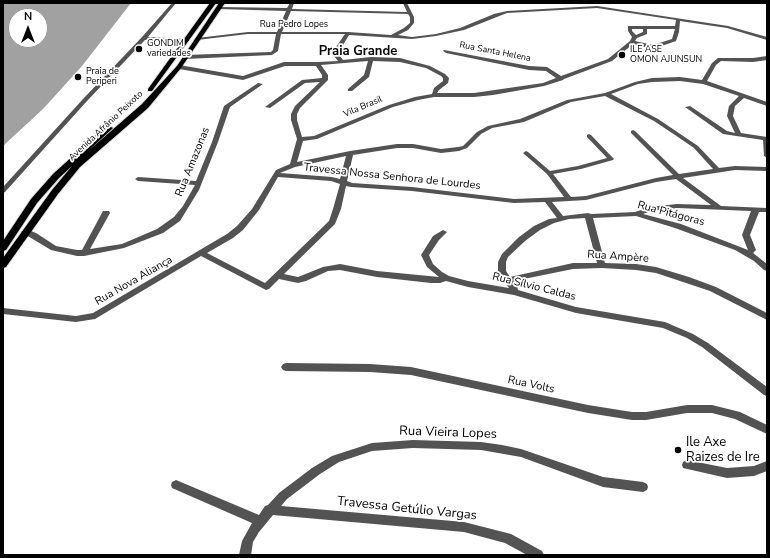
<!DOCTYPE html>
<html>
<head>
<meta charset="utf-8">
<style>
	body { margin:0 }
	#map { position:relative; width:770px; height:558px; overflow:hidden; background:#fff; font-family:"Nunito Sans",sans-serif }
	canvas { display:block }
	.frame { position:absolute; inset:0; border:4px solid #000; pointer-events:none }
	.north { position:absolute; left:8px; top:8px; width:40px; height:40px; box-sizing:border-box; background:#fff; border:1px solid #999; border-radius:50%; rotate:0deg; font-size:11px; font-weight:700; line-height:16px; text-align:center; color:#000 }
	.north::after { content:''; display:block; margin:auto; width:14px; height:18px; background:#000; clip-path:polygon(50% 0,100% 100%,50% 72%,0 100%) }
</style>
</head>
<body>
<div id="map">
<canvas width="770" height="558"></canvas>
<div class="frame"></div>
<div class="north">N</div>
</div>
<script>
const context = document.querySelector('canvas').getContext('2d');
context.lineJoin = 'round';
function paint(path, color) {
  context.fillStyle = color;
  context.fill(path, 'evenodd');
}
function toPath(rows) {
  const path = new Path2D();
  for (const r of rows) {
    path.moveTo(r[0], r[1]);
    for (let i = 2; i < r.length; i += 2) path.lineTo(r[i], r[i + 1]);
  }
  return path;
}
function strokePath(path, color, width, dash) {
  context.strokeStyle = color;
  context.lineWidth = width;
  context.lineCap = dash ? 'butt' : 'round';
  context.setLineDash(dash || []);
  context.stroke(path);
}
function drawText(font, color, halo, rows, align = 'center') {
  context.font = font + ' "Nunito Sans",sans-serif';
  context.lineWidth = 3.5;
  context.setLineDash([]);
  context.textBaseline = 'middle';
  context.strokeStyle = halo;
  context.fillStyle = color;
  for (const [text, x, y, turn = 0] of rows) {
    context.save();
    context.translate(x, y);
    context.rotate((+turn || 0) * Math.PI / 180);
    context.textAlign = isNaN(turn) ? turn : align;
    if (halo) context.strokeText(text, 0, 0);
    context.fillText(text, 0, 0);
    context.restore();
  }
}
paint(toPath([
	[3,3,131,3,82,66,43,109,3,146],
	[16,16,40,16,40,40,16,40]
]), '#a1a1a1');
const primary = toPath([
	[210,3,216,3,152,91,148,91,148,89,210,3],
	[219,3,225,3,181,68,148,108,80,167,58,194,6,267,3,268,3,258,52,190,72,166,59,178,37,203,6,250,3,251,3,241,31,199,53,174,106,126,109,126,113,128,87,152,142,104,177,66,219,3]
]);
strokePath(primary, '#dbdbdb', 2);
paint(toPath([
	[172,3,176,3,148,37,187,39,189,40,189,41,145,40,87,101,5,192,3,193,3,187,83,99,142,37,172,3],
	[290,3,294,3,292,9,407,12,403,3,407,3,414,17,414,23,408,30,398,35,412,37,436,34,460,28,494,14,507,11,597,6,728,26,767,37,767,40,727,28,680,21,679,32,676,41,653,49,633,44,612,61,564,79,563,80,544,86,493,95,474,97,434,97,418,100,393,107,317,139,303,141,297,162,350,151,397,144,413,144,441,149,458,147,463,146,477,132,488,126,520,119,567,100,605,93,635,82,652,78,680,77,702,80,712,63,718,58,753,58,767,56,767,60,753,62,721,61,716,65,707,81,767,102,767,106,744,98,735,106,733,116,741,133,767,137,767,158,764,156,763,140,723,134,685,107,690,106,727,131,735,133,727,116,729,106,739,96,703,84,680,81,652,82,638,84,611,94,658,119,698,146,719,168,735,166,767,167,767,171,735,170,683,178,721,206,767,208,767,212,759,212,750,235,756,250,753,253,767,264,767,271,764,270,754,261,735,250,675,228,636,216,593,218,605,263,636,264,656,267,689,277,716,287,767,313,767,320,710,291,656,273,636,270,602,268,573,269,514,281,517,286,518,290,576,307,665,322,693,334,708,343,767,387,767,396,764,395,702,347,687,338,663,328,576,313,514,295,468,287,446,281,440,283,431,283,377,277,340,270,328,271,306,281,298,283,279,279,269,289,266,290,201,256,95,319,76,322,3,314,3,308,76,316,93,313,227,234,237,226,252,209,276,170,290,164,297,139,291,120,291,114,295,106,320,82,305,83,270,108,265,107,302,80,322,78,322,75,316,66,285,66,243,80,179,69,176,67,179,65,243,76,284,62,318,62,338,61,334,56,334,50,345,34,281,34,278,51,272,55,185,59,182,57,185,55,271,52,273,50,276,34,248,34,197,40,195,39,197,38,248,32,277,32,286,11,219,9,217,8,219,7,287,8,290,3],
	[597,8,676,20,675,26,628,26,628,31,632,37,630,41,608,59,561,76,547,67,529,66,444,50,443,51,446,53,529,70,546,71,556,78,543,83,474,93,437,93,439,90,448,83,449,78,445,74,430,66,400,58,371,57,343,60,340,56,340,50,349,35,412,39,436,36,464,30,507,13,597,8],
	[291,11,408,14,410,17,410,23,404,28,391,35,348,32,282,32,291,11],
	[632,29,643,29,643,32,636,35,632,31,632,29],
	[647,29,675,29,672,39,653,45,635,41,637,38,647,34,647,29],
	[368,61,364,75,348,89,348,91,352,91,369,77,373,61,400,62,426,68,441,76,443,78,443,81,434,88,432,94,415,97,389,105,314,136,302,137,297,120,297,114,300,108,328,80,328,75,321,65,368,61],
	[605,96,654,121,678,137,694,148,713,169,679,174,635,131,633,130,631,131,631,133,673,175,656,178,586,196,571,197,553,174,581,169,613,160,614,159,591,135,589,134,587,135,587,137,607,158,578,166,550,171,528,152,526,151,523,153,547,174,564,197,514,199,412,187,352,183,347,181,353,155,397,148,413,148,441,153,459,151,467,148,481,134,492,128,524,122,571,102,605,96],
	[346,156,340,179,332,177,280,173,295,167,346,156],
	[278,177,331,181,340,184,333,209,329,221,265,283,207,253,233,238,243,230,259,210,278,177],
	[676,179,711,205,677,204,650,207,635,212,591,214,588,213,563,216,552,202,586,200,656,182,676,179],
	[346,186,351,187,412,191,514,203,545,202,557,218,549,219,534,226,519,237,502,254,498,262,498,271,509,288,468,281,449,276,442,272,433,264,429,255,439,240,447,232,443,230,433,236,421,255,427,267,439,277,377,271,340,264,323,267,298,277,284,274,335,224,341,209,346,186],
	[677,208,751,211,742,235,748,250,681,224,643,214,651,211,677,208],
	[585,218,597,263,573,263,510,277,506,271,506,262,508,257,525,241,540,230,554,223,569,219,585,218],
	[258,83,263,84,230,107,218,142,199,190,180,221,163,233,124,248,84,256,77,256,51,250,21,232,25,230,28,230,36,233,56,246,77,250,82,250,103,211,109,211,110,213,90,249,122,244,157,229,174,217,183,206,195,185,138,181,135,179,138,177,196,181,212,142,224,106,258,83],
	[286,363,370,364,411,367,588,405,632,412,646,412,687,405,712,405,740,412,767,425,767,434,735,419,712,413,687,413,646,420,632,420,588,413,411,375,370,372,286,371,283,370,281,367,283,364,286,363],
	[413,440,481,442,502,445,521,449,603,477,643,482,647,484,648,487,647,490,643,492,603,487,521,457,481,450,413,448,372,451,339,462,320,474,287,499,281,506,464,522,511,534,542,551,544,555,527,555,505,543,464,532,273,515,259,532,253,542,251,555,239,555,242,541,252,523,172,488,171,485,172,482,176,480,259,515,265,506,268,505,279,493,312,468,332,456,372,443,413,440],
	[687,460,727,468,754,466,767,461,767,471,754,476,727,478,683,468,682,465,683,462,687,460]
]), '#535353');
paint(primary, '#000');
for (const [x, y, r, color] of [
	[139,49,4,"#000"],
	[622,55,4,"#000"],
	[78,77,4,"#000"],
	[678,450,4,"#000"]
]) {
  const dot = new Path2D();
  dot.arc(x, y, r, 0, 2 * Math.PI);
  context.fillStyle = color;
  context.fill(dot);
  strokePath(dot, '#fff', 1.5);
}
drawText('9px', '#000', '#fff', [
	["Rua Pedro Lopes",294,25],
	["Rua Santa Helena",495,52,11],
	["Vila Brasil",363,107,-23],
	["Avenida Afrânio Peixoto",106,126,-43]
]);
drawText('9px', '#000', '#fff', [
	["GONDIM",147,44],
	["variedades",147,54],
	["ILE ASE",630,50],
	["OMON AJUNSUN",630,60],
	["Praia de",86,72],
	["Periperi",86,82]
], 'left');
drawText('11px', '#000', '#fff', [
	["Rua Amazonas",193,162,-68],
	["Travessa Nossa Senhora de Lourdes",392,177,6],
	["Rua Pitágoras",671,214,15],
	["Rua Ampère",618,257,4],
	["Rua Nova Aliança",134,281,-30],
	["Rua Sílvio Caldas",534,287,14],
	["Rua Volts",531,385,12]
]);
drawText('bold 13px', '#000', '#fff', [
	["Praia Grande",358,52]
]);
drawText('13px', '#000', '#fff', [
	["Rua Vieira Lopes",448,433,2],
	["Travessa Getúlio Vargas",407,509,6]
]);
drawText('13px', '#000', '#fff', [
	["Ile Axe",686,443],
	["Raizes de Ire",686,458]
], 'left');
</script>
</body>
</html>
